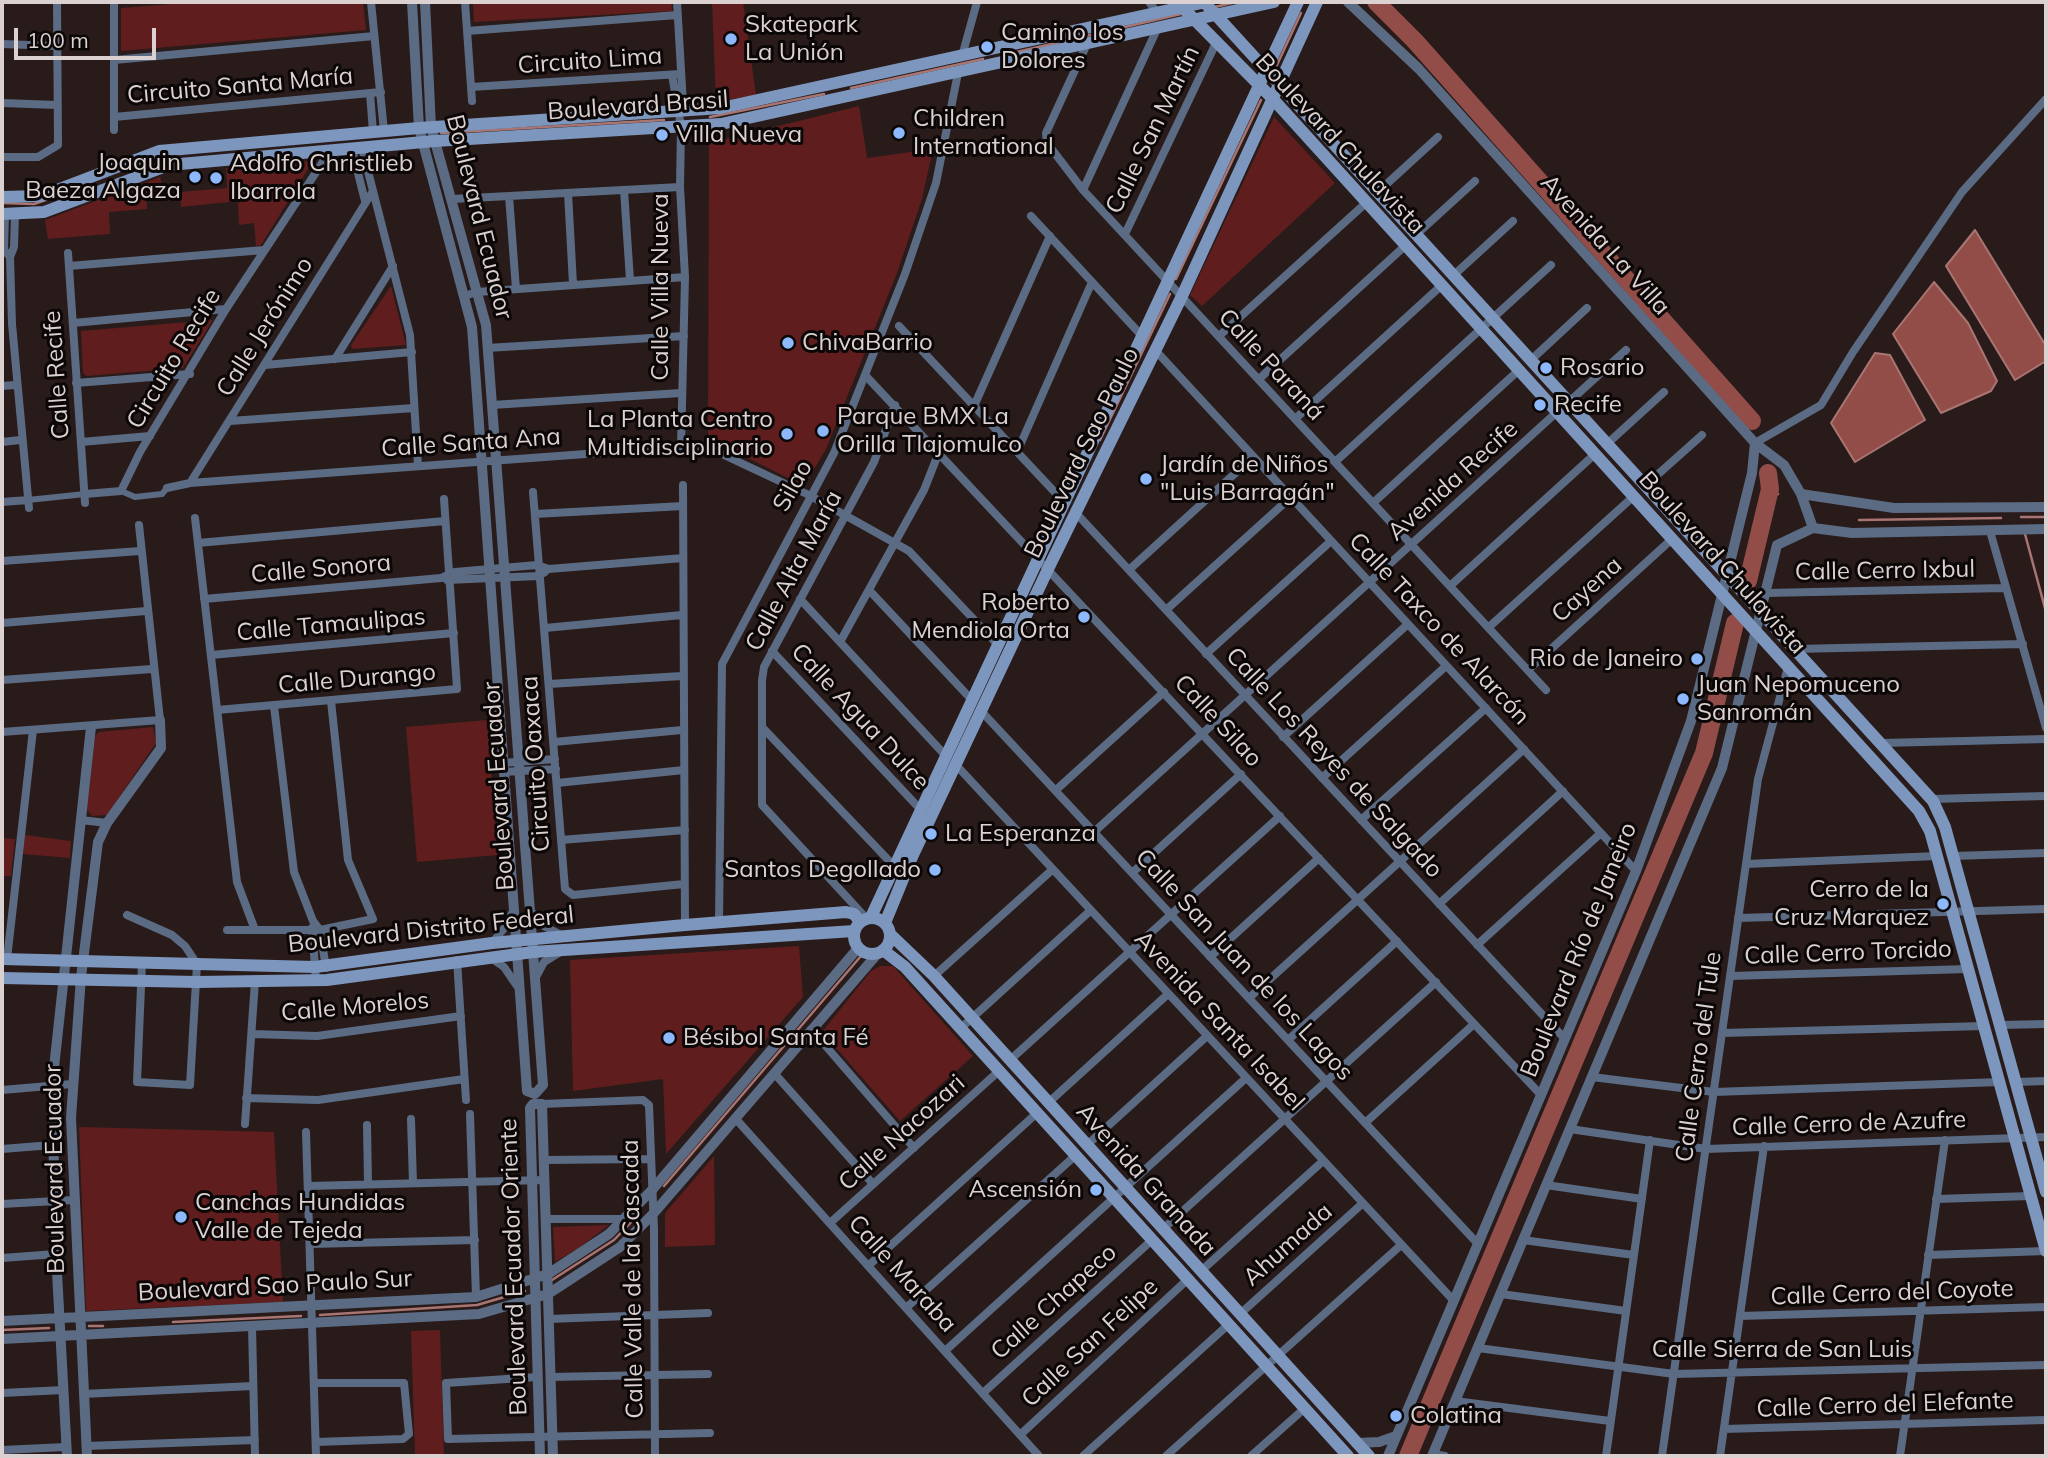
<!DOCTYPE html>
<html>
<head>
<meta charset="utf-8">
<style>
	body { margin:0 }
	#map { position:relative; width:2048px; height:1458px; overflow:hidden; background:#281b1a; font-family:Mulish,sans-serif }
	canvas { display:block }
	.frame { position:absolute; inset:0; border:4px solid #dad1d0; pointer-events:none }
	.scale { position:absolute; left:14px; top:28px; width:142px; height:32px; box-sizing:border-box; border:4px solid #dad1d0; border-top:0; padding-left:9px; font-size:21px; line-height:24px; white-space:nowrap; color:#dad1d0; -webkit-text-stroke:5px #0c0707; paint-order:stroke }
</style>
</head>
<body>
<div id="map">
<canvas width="2048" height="1458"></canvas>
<div class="frame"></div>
<div class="scale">100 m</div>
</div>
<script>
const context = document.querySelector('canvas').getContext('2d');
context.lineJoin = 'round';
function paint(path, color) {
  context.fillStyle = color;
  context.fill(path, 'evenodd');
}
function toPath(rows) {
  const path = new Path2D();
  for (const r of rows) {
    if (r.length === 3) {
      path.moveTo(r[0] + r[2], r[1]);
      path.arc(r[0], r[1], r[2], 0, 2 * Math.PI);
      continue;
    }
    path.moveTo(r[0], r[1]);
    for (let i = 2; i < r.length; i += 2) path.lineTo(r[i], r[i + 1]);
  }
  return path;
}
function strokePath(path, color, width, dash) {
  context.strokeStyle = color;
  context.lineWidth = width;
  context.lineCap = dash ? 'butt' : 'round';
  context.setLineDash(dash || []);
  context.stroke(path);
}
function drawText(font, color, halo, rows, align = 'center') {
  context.font = font + ' Mulish,sans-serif';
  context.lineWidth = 6;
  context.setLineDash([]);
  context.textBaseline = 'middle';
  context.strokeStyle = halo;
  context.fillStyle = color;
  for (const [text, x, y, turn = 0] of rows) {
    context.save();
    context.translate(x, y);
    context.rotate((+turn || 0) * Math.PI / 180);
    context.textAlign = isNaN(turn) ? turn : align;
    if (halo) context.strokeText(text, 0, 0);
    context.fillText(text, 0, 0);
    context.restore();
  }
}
paint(toPath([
	[197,2,363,2,366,30,121,51,121,8],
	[473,2,671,2,672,11,474,22],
	[712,2,743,2,756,95,716,102],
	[859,106,867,158,933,149,922,199,897,273,826,449,804,486,708,438,709,140,726,139],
	[1274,117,1335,183,1202,306,1190,295],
	[313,161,261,245,256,246,254,223,239,225,238,201,181,207,180,192,227,188,226,168],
	[160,177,165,193,146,195,147,209,109,212,110,234,48,239,45,220],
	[391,286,406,345,352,349,351,345],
	[213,320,183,368,87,376,83,373,81,331],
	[487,720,498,855,417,862,406,727],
	[153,727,156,743,107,815,92,816,87,810,95,736,99,732],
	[25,835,71,841,70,858,23,854],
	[2,838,15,839,11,876,2,876],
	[799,946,803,997,666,1154,663,1079,573,1091,570,960],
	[881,966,893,966,973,1056,900,1121,822,1032,871,971],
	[79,1127,274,1132,283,1302,86,1311],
	[714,1156,715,1245,665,1247,665,1213],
	[609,1225,580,1247,555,1262,553,1227],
	[440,1330,444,1456,415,1456,411,1331]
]), '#5f1e1d');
const water = toPath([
	[1975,230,2046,346,2046,361,2015,380,1946,266,1975,230],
	[1934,282,1968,323,1997,381,1991,391,1941,413,1893,334,1934,282],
	[1875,353,1890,355,1925,420,1855,462,1831,423,1875,353]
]);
paint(water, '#934d49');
strokePath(water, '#a87572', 2);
strokePath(toPath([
	[1215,7,1236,2],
	[1008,54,1181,14],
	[1276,67,1301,13],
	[851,88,983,59],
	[710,117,824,94],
	[441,133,664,120],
	[2,203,34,204,63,194],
	[1176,279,1261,100],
	[1100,440,1170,294],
	[1770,489,1778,494],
	[2021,517,2046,517],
	[1859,520,2001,518],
	[2025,534,2046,612],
	[664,1186,861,956],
	[552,1280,614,1240,638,1215],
	[320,1315,477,1305,525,1291],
	[173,1322,301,1316],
	[89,1326,103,1326],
	[2,1330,49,1328]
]), '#a87572', 2.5);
strokePath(toPath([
	[1376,2,1415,41,1752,421],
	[1748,581,1770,489,1768,473],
	[1408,1456,1704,753,1735,623]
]), '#934d49', 18);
strokePath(toPath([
	[121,491,135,497,162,494,167,488],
	[28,500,85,494]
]), '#5b6b83', 6);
strokePath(toPath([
	[114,2,114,130],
	[371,2,384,131],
	[465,2,472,101],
	[677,2,683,104,679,112],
	[1149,2,1157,12],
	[467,31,677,15],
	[2,44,57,46],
	[1087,44,1046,133,1047,143,1083,190,1546,690],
	[962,56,977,2],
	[114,60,374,36],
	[672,75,681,126,680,187,685,277,681,447],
	[471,87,680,74],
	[370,93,373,132],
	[2,103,57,105],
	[114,117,381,92],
	[362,148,410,335,418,466],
	[352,149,365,201],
	[2,157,38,157,58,145,57,2],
	[624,190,630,280],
	[1083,190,1158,27],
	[1379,191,1438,137],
	[568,193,573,284],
	[509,196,516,289],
	[452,199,680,187],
	[5,214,4,250,10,257],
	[15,214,14,247,10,257,12,324,29,508],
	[1031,216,1142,336],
	[1418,233,1475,181],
	[1125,234,1216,43],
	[68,253,85,503],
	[69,266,264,250],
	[1455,274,1513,221],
	[464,296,477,292,685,277],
	[73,323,226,309],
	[899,326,1064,502],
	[1219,336,1367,202],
	[487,348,684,336],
	[1156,351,1636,871],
	[335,359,393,266],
	[1532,359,1587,308],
	[265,365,412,352],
	[865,375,1541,1095],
	[1259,379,1406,245],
	[76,383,190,374],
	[2,386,15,385],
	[1570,401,1626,350],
	[492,405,681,393],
	[974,406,1050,236],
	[1295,419,1442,285],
	[230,421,414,408],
	[2,442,20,440],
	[81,442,150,436],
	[1608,443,1664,392],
	[1755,443,1821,405,1853,352,1962,192,2046,99],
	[1017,452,1092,282],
	[1335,462,1551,265],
	[190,483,373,191],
	[683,485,685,925],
	[1646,485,1702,435],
	[167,488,190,483,681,447,709,448,809,495,909,551,997,644],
	[533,492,565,889,573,895,684,884],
	[85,494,121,491,140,452,226,309,330,151],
	[2,502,28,500],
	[1373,503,1519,370],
	[1075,512,1565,1039],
	[535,514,683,506],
	[195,518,237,882,255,930],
	[1990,531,2046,728],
	[198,543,445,521],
	[2,561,140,551],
	[1130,569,1253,457],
	[447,580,538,576,545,572],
	[1450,586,1595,454],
	[869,590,971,699],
	[1766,593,2005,588],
	[204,599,441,578,455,572,537,565,549,569,683,558],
	[800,599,945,755],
	[1166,610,1291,497],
	[2,623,146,611],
	[1489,627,1634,496],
	[545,628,682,615],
	[840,642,924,490,939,452],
	[1795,649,2023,644],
	[772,651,920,809],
	[1206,654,1331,541],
	[211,655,454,633],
	[1528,670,1672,539],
	[2,680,152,669],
	[549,684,682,676],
	[274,706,294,872,313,921,320,930,326,968],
	[217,710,457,689,444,499],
	[982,712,1478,1244],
	[762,727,893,865],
	[2,732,160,720,139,525],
	[1283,737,1408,624],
	[554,742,682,730],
	[1881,743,2046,739],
	[502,763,555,759],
	[957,766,1454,1301],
	[503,772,556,769],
	[1322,778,1446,666],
	[557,783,684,770],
	[1056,790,1164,692],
	[1931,799,2046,796],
	[81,820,107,823],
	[1361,820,1486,708],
	[1094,832,1557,412],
	[561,840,685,830],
	[1953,856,2046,853],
	[1746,864,1937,856],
	[1132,873,1241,774],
	[1439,904,1563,791],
	[531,911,540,924,561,935],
	[127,915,172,935,185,946,197,964,190,1085,137,1082,142,963],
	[866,918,762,805,762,680,764,667,874,462,895,405],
	[1738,918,2046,909],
	[719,923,722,664,834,453,905,274,936,183,958,73],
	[312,928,316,980],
	[227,930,320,930,373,919,348,860,331,701],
	[492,943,506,926,513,911],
	[1477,945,1601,833],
	[1210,957,1319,858],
	[491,958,504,967,517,986],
	[7,959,33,730],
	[457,960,466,1100],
	[934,976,1052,870],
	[1730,976,1968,969],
	[536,977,544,962,560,952],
	[1249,998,1524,749],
	[2000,1025,2046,1024],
	[961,1028,1090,911],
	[811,1029,914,1148],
	[1722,1033,1984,1026],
	[252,1034,317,1036,461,1016],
	[1288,1040,1397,941],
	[1010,1060,1280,816],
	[774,1073,873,1184],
	[1592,1077,1714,1092,2000,1082],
	[2016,1082,2046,1081],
	[2,1090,72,1084],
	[246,1098,318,1100,464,1079],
	[1048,1103,1168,994],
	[542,1104,643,1100,649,1105,654,1229,655,1456],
	[470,1114,476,1297],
	[735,1118,1039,1456],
	[411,1119,413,1183],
	[1365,1123,1474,1024],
	[245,1124,255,981],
	[367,1125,368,1184],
	[1570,1129,1706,1149,2046,1137],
	[306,1132,316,1456],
	[1087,1145,1207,1036],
	[2,1149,52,1145],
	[544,1160,649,1159],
	[1546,1185,1642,1199],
	[308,1186,545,1180],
	[1936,1199,2031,1196],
	[2,1204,74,1200],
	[546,1219,624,1219],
	[830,1223,999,1071],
	[1163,1229,1436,982],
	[1523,1240,1634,1255],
	[310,1244,475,1240],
	[1928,1255,2046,1251],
	[2,1258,56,1254],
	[868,1266,1037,1113],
	[1201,1271,1323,1161],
	[1501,1294,1626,1311],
	[906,1308,1076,1155],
	[1240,1314,1363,1203],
	[1740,1316,2046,1307],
	[549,1319,708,1313],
	[252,1327,255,1456],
	[1478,1348,1674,1374,2046,1365],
	[945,1351,1246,1078],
	[537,1377,446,1383,448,1439,710,1433],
	[550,1377,708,1374],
	[314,1383,404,1383,409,1434,403,1439,316,1442],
	[2,1393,63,1390],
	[983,1393,1152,1240],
	[83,1394,253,1386],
	[1455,1401,1610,1421],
	[1724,1429,2046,1420],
	[1020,1435,1187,1280],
	[86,1446,255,1440],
	[2,1450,66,1447],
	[1433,1454,1445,1456],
	[1083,1456,1229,1324],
	[1166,1456,1401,1245],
	[1251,1456,1305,1408],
	[1606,1456,1650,1140],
	[1662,1456,1758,779,1788,667],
	[1720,1456,1764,1146],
	[1900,1456,1945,1140]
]), '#5b6b83', 8);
strokePath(toPath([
	[412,2,419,128,472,327,527,1091,535,1094,543,1085,486,325,431,127,425,2],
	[1348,2,1419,69,1755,443,1784,465,1801,494,1813,528],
	[1801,494,1894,508,2046,507],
	[2,1321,476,1297,548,1274,609,1234,652,1190,858,948],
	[2,1339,479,1314,548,1294,620,1247,653,1214,879,952],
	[1356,1443,1379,1442,1396,1436],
	[67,1456,56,1254,52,1086,91,727],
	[87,1456,71,1118,81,977,98,842,107,823,161,748,160,720],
	[540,1456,530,1108,533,1104,542,1104,553,1456],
	[1388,1456,1636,871,1691,721,1752,473,1755,443],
	[1432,1456,1722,768,1777,545,1813,528,1852,533,2046,529]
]), '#5b6b83', 10);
strokePath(toPath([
	[1204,2,1933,801,1945,827,2046,1192],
	[1182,7,1272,98,1919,811,1930,831,2046,1251],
	[2,197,41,196,159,151,419,128,721,108,1206,2],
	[2,214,44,212,169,165,435,141,721,124,1274,2],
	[871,917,1298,2],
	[872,936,18],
	[885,923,912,857,1049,567,1182,296,1317,2],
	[890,934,934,976,1369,1456],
	[883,950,905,967,1348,1456],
	[2,959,315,967,492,943,685,925,846,912,854,914,860,922],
	[2,978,197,982,327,980,533,952,854,931]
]), '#7d96bd', 12);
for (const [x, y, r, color] of [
	[731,39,7,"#8db9fc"],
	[987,47,7,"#8db9fc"],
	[899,133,7,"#8db9fc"],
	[662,135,7,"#8db9fc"],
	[195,177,7,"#8db9fc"],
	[216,178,7,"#8db9fc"],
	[788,343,7,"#8db9fc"],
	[1546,368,7,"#8db9fc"],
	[1540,405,7,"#8db9fc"],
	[823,431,7,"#8db9fc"],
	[787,434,7,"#8db9fc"],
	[1146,479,7,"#8db9fc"],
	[1084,617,7,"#8db9fc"],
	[1697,659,7,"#8db9fc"],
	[1683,699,7,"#8db9fc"],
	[931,834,7,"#8db9fc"],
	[935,870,7,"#8db9fc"],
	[1943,904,7,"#8db9fc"],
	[669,1038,7,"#8db9fc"],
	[1096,1190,7,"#8db9fc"],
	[181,1217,7,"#8db9fc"],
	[1396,1416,7,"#8db9fc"]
]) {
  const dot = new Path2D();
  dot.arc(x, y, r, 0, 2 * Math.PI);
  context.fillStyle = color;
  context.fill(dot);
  strokePath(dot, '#0c0707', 2.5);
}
drawText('24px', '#dad1d0', '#0c0707', [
	["Skatepark",745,25],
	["La Unión",745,53],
	["Camino los",1001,33],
	["Dolores",1001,61],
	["Children",913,119],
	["International",913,147],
	["Villa Nueva",676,135],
	["Joaquin",181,163,"right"],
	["Baeza Algaza",181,191,"right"],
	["Adolfo Christlieb",230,164],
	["Ibarrola",230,192],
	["ChivaBarrio",802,343],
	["Rosario",1560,368],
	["Recife",1554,405],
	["Parque BMX La",837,417],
	["Orilla Tlajomulco",837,445],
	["La Planta Centro",773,420,"right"],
	["Multidisciplinario",773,448,"right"],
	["Jardín de Niños",1160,465],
	["\"Luis Barragán\"",1160,493],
	["Roberto",1070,603,"right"],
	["Mendiola Orta",1070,631,"right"],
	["Rio de Janeiro",1683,659,"right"],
	["Juan Nepomuceno",1697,685],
	["Sanromán",1697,713],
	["La Esperanza",945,834],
	["Santos Degollado",921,870,"right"],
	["Cerro de la",1929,890,"right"],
	["Cruz Marquez",1929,918,"right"],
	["Bésibol Santa Fé",683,1038],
	["Ascensión",1082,1190,"right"],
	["Canchas Hundidas",195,1203],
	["Valle de Tejeda",195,1231],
	["Colatina",1410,1416]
], 'left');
drawText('24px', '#dad1d0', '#0c0707', [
	["Circuito Lima",590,61,-4],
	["Circuito Santa María",240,86,-5],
	["Boulevard Brasil",638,106,-4],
	["Calle San Martín",1153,130,-64],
	["Boulevard Chulavista",1340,144,47],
	["Boulevard Ecuador",479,217,76],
	["Avenida La Villa",1605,245,48],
	["Calle Villa Nueva",661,287,-90],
	["Calle Jerónimo",265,327,-58],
	["Circuito Recife",174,359,-59],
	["Calle Paraná",1271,365,47],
	["Calle Recife",57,375,-94],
	["Calle Santa Ana",471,443,-4],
	["Boulevard Sao Paulo",1082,453,-64],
	["Avenida Recife",1453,481,-42],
	["Silao",793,486,-61],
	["Boulevard Chulavista",1722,563,48],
	["Calle Sonora",321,569,-5],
	["Calle Alta María",794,571,-62],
	["Calle Cerro Ixbul",1885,571,-1],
	["Cayena",1587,590,-42],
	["Calle Tamaulipas",331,625,-5],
	["Calle Taxco de Alarcón",1439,629,47],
	["Calle Durango",357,679,-5],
	["Calle Agua Dulce",860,717,47],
	["Calle Silao",1218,721,47],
	["Calle Los Reyes de Salgado",1334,763,47],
	["Circuito Oaxaca",536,764,-94],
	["Boulevard Ecuador",499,786,-94],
	["Boulevard Distrito Federal",431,930,-6],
	["Boulevard Río de Janeiro",1579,950,-68],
	["Calle Cerro Torcido",1848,953,-2],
	["Calle San Juan de los Lagos",1244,965,47],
	["Calle Morelos",355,1007,-5],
	["Avenida Santa Isabel",1219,1021,47],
	["Calle Cerro del Tule",1699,1057,-82],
	["Calle Cerro de Azufre",1849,1124,-2],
	["Calle Nacozari",902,1133,-42],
	["Boulevard Ecuador",55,1169,-91],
	["Avenida Granada",1146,1180,48],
	["Ahumada",1288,1245,-42],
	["Boulevard Ecuador Oriente",514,1267,-92],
	["Calle Maraba",902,1274,48],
	["Calle Valle de la Cascada",633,1279,-91],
	["Boulevard Sao Paulo Sur",275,1286,-3],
	["Calle Cerro del Coyote",1892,1293,-2],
	["Calle Chapeco",1054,1302,-42],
	["Calle San Felipe",1090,1343,-43],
	["Calle Sierra de San Luis",1782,1350],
	["Calle Cerro del Elefante",1885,1405,-2]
]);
</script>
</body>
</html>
